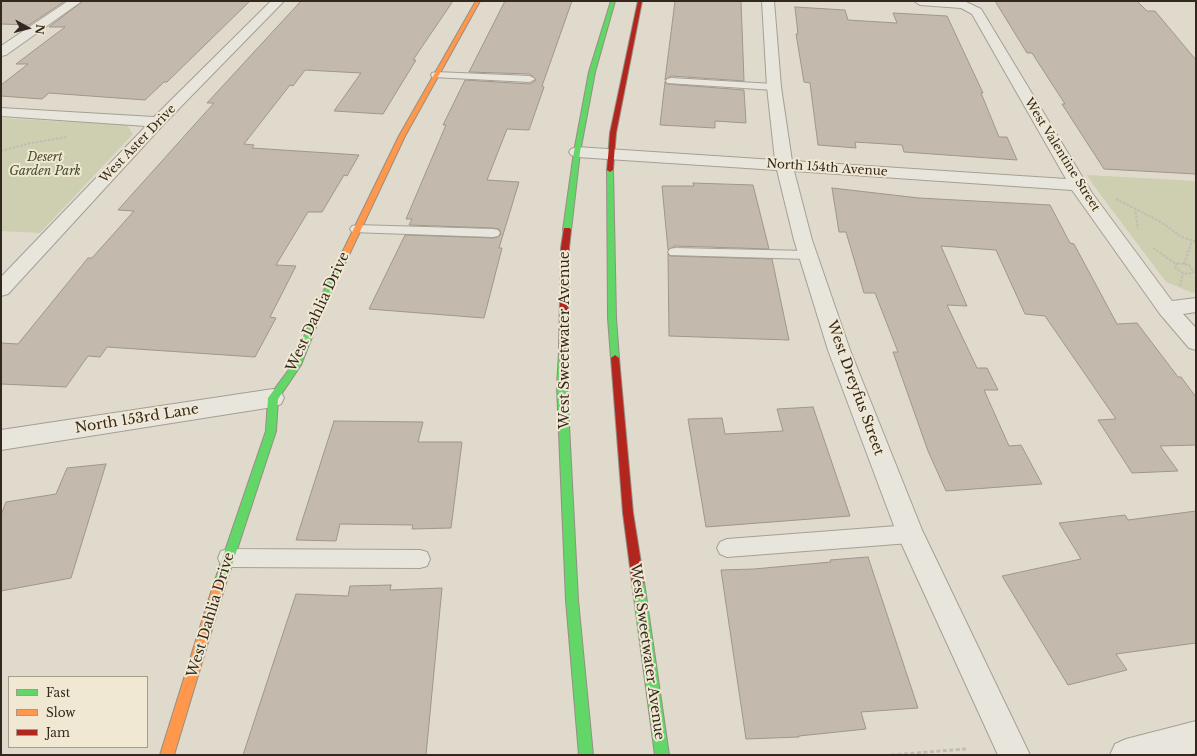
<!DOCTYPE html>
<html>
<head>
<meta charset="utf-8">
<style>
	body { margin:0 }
	#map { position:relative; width:1197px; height:756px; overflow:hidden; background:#e0dacc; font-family:"Libre Baskerville",serif }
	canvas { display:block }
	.frame { position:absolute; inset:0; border:2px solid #32281f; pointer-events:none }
	.legend { position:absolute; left:8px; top:676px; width:140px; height:72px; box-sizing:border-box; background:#f0e8d2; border:1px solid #a49b8a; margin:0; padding:5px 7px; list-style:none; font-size:12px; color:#32281f }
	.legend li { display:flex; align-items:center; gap:8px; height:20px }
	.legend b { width:20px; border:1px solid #a49b8a }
	.north { position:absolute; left:8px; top:8px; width:40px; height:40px; -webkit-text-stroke:3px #f0e8d2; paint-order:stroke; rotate:97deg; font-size:11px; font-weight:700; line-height:16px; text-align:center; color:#32281f }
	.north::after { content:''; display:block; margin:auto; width:14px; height:18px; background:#32281f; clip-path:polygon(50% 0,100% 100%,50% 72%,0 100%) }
</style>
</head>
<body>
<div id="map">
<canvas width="1197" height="756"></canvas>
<div class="frame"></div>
<ul class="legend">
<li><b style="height:5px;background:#63d668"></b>Fast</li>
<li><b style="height:5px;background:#ff974d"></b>Slow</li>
<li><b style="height:5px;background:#b3261e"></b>Jam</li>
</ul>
<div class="north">N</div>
</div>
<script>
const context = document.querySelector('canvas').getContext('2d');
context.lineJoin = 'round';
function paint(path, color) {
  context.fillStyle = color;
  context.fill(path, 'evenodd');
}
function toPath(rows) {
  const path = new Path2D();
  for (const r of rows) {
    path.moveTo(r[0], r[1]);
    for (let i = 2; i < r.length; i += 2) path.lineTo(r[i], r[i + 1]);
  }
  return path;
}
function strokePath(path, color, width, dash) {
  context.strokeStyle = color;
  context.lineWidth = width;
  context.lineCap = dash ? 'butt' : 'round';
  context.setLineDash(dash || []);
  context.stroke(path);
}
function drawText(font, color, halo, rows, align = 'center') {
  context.font = font + ' "Libre Baskerville",serif';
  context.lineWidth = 4;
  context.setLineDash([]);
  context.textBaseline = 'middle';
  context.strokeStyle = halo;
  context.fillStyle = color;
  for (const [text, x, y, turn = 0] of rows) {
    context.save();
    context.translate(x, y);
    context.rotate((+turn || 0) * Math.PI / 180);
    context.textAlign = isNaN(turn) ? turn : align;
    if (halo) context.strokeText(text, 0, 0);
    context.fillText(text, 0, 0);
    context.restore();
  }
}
paint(toPath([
	[1,118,127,125,133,134,40,233,1,231],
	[1087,175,1196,181,1196,292,1193,293,1166,282,1094,186]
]), '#ceceb0');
const building = toPath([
	[1,1,65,1,29,25,1,24,1,1],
	[83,1,250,1,167,82,164,82,145,100,49,93,42,99,1,96,1,85,28,64,16,64,65,27,49,27,83,1],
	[301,1,453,1,413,60,416,60,383,114,334,111,361,73,305,70,293,86,290,85,244,144,254,145,252,148,359,155,347,176,344,175,322,212,308,212,276,265,296,266,270,317,276,318,255,357,107,347,100,357,88,356,66,387,1,384,1,343,18,344,88,258,92,258,134,211,118,210,214,103,207,103,301,1],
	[505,1,572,1,542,86,544,87,529,130,507,129,487,180,519,182,499,248,502,248,484,318,369,309,405,235,493,238,498,237,501,234,499,229,493,228,409,225,412,219,406,219,446,125,443,125,465,80,530,84,536,80,530,74,469,72,505,1],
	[675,1,741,1,744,81,671,76,665,80,675,1],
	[995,1,1137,1,1147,11,1155,11,1196,60,1196,174,1104,169,1062,104,1065,104,1032,53,1027,53,995,1],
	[795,7,845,10,848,20,897,23,893,13,947,16,983,93,981,93,999,137,1007,137,1017,160,904,152,902,145,855,142,856,148,818,145,810,83,804,82,796,34,798,34,795,7],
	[665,82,667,84,744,90,746,123,715,121,715,128,660,125,665,82],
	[693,183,753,185,769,249,675,246,668,250,662,186,694,186,693,183],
	[832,188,919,198,1050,205,1070,243,1074,244,1117,324,1137,323,1178,377,1181,377,1196,397,1196,445,1160,446,1178,471,1132,473,1098,420,1116,419,1045,316,1025,314,996,250,941,246,967,306,947,305,977,368,987,368,998,390,984,390,1009,446,1021,445,1042,484,946,491,928,451,893,352,898,352,875,293,864,293,846,232,839,232,832,188],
	[668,254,670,256,772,259,789,340,669,336,668,254],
	[813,407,850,516,706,527,688,419,722,418,725,434,783,431,777,409,813,407],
	[334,421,423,422,418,442,462,442,451,528,412,529,413,525,340,524,336,541,296,540,334,421],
	[106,464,71,578,1,591,1,515,6,502,56,494,67,468,106,464],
	[1196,511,1196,643,1116,654,1127,670,1068,685,1002,576,1081,559,1059,523,1125,515,1128,520,1196,511],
	[868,557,918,708,861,712,866,729,799,736,799,737,746,739,721,570,754,569,831,562,830,560,868,557],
	[391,585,390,590,442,588,426,755,243,755,296,594,348,596,350,586,391,585]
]);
paint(building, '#c3b9ad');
strokePath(building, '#9f968c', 1);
const lane = toPath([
	[436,72,530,76,535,79,530,82,432,77,431,75,432,73,436,72],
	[671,78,774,84,779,87,774,90,667,83,666,81,667,79,671,78],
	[357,225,493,229,498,230,500,233,498,236,493,237,352,232,350,229,352,226,357,225],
	[675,248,808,251,813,252,815,255,813,258,808,259,670,255,668,252,670,249,675,248],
	[910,525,917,528,920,534,917,540,910,543,727,557,720,554,717,548,720,542,727,539,910,525],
	[228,549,420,550,427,552,430,559,427,566,420,568,228,567,221,565,218,558,221,551,228,549]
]);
const street = toPath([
	[68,1,82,1,6,55,1,56,1,46,68,1],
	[271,1,284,1,163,125,8,294,1,296,1,277,146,126,1,116,1,108,154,117,271,1],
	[762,1,774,1,781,87,792,161,1066,179,972,14,961,8,920,5,914,1,964,1,981,9,1092,193,1172,301,1196,298,1196,312,1183,314,1196,328,1196,350,1189,348,1160,314,1072,190,794,171,812,240,850,350,922,530,1030,755,998,755,897,534,828,350,794,240,777,170,577,157,571,155,569,152,571,149,577,147,775,160,767,87,762,1],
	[273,389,281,392,284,398,281,404,273,407,1,450,1,430,273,389],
	[1196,721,1196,753,1188,755,1110,755,1115,744,1126,739,1196,721]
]);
const fast = toPath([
	[611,1,615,1,595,72,580,152,571,230,567,232,563,230,574,152,589,72,611,1],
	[610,168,613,170,616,318,619,358,615,361,611,358,608,318,607,170,610,168],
	[344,254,348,257,324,307,301,365,278,399,276,431,225,586,223,590,219,591,215,590,213,586,266,431,268,398,293,364,316,307,340,257,344,254],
	[563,350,567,353,567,386,578,600,593,755,579,755,566,600,557,386,559,353,563,350],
	[638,577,642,578,644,582,669,755,655,755,632,582,634,578,638,577]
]);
const slow = toPath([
	[476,1,480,1,405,136,348,257,347,259,341,259,340,257,399,136,476,1],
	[219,581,223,582,225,586,174,755,160,755,213,586,215,582,219,581]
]);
const jam = toPath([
	[638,1,642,1,616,133,613,170,610,172,607,170,610,133,638,1],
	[564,228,570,228,571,230,569,248,567,353,563,356,559,353,561,248,564,228],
	[615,355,619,358,633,513,644,582,642,586,638,587,634,586,632,582,623,513,611,358,615,355]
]);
strokePath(lane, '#a59f95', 2);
strokePath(street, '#a59f95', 2);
strokePath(fast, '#958f85', 2);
strokePath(slow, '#958f85', 2);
strokePath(jam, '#958f85', 2);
strokePath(toPath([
	[1,151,31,143,67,137],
	[1116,199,1159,221,1182,237,1196,242],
	[1135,208,1138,229],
	[1153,248,1176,264],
	[1177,263,1189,265,1194,272,1187,274,1181,272,1175,267,1177,263],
	[1184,264,1192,241],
	[1180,286,1183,273]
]), '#c1bcb4', 2, [2.5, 1.5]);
strokePath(toPath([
	[891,755,966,749]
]), '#c1bcb4', 3, [4, 2.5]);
paint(lane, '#e8e5dd');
paint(street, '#e8e5dd');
paint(fast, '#63d668');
paint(slow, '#ff974d');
paint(jam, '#b3261e');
drawText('12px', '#32281f', '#f0e8d2', [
	["West Aster Drive",138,144,-46],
	["West Valentine Street",1062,155,58],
	["North 154th Avenue",827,168,4]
]);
drawText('italic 12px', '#424c28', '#f0e8d2', [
	["Desert",45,158],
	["Garden Park",45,172]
]);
drawText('14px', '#32281f', '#f0e8d2', [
	["West Dahlia Drive",318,312,-65],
	["West Sweetwater Avenue",565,340,-90],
	["West Dreyfus Street",855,388,70],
	["North 153rd Lane",137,419,-9],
	["West Dahlia Drive",211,615,-73],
	["West Sweetwater Avenue",647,652,82]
]);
</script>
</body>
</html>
